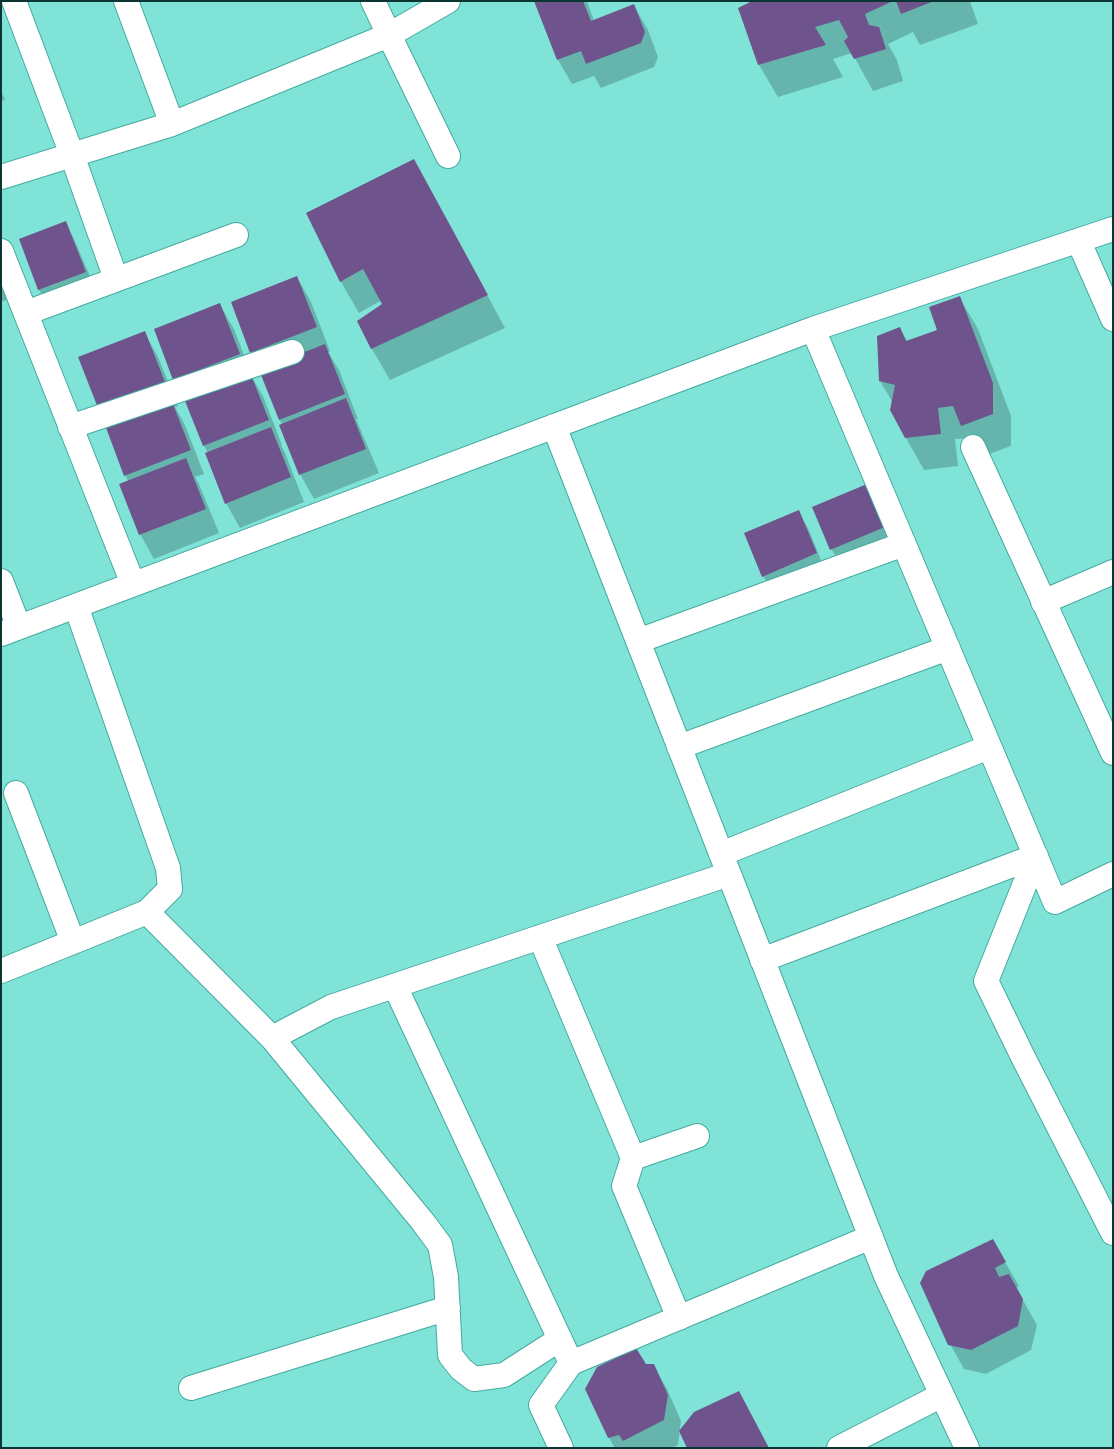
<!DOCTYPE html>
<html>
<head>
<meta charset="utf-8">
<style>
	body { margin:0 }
	#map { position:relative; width:1114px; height:1449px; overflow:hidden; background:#80e3d7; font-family:"Zilla Slab",serif }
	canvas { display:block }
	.frame { position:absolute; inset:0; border:2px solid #093632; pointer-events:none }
</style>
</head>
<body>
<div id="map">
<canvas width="1114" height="1449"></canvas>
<div class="frame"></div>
</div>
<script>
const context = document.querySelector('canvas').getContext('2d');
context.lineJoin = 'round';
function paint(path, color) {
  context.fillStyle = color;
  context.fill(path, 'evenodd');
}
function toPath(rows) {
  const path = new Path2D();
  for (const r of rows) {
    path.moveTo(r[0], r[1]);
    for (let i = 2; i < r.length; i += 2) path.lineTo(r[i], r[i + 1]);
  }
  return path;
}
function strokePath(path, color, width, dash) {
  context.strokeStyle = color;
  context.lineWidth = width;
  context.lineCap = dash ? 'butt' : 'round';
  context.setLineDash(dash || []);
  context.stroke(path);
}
paint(toPath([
	[535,1,587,1,594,21,634,6,648,30,658,57,654,67,601,88,594,76,572,84,558,60],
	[754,1,970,1,978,24,920,45,913,32,888,44,897,60,903,81,873,91,852,53,833,59,843,77,778,97,759,65,739,9],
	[1,91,5,100,1,101],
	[414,160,505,328,390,380,372,349,359,322,384,304,382,300,359,313,341,282,308,213],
	[65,222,74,239,95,288,49,306,39,290,20,240],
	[1,254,18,296,1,302],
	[297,277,311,302,330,351,328,352,339,370,358,419,356,419,379,473,314,499,300,474,282,425,260,371,262,370,251,352],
	[959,297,978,329,1011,416,1011,446,981,457,969,438,955,439,958,466,924,470,906,438,893,403,880,381,900,329,908,342,938,330],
	[220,305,234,329,253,379,263,396,282,445,281,445,285,453,304,502,240,528,226,503,208,453,204,446,184,397,175,379],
	[144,332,158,357,178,406,175,407,185,425,204,474,195,477,199,484,219,533,154,559,140,534,129,482,125,475],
	[866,485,894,544,841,566,832,550,814,508],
	[798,512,808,528,825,570,773,592,763,576],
	[992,1240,1019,1286,1016,1288,1037,1325,1031,1350,986,1374,964,1369,950,1344],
	[653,1365,667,1389,681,1421,678,1445,672,1448,615,1448,609,1438,645,1366]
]), '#0003');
paint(toPath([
	[534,1,583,1,591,21,634,4,645,32,641,43,586,64,581,51,557,60],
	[752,1,893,1,865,14,869,25,879,27,886,49,854,59,844,41,848,37,839,20,815,27,826,45,758,65,738,8],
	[896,1,934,1,901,14],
	[414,159,488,295,371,349,357,321,382,304,363,269,340,282,306,213],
	[66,221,86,272,38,290,19,239],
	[297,276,317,327,250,353,231,302],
	[960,296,993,383,993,414,961,426,953,406,938,408,941,434,905,438,890,410,895,385,879,381,877,336,900,327,906,341,937,330,929,307],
	[220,303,240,354,173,380,154,329],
	[145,331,165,382,98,408,78,357],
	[325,344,345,394,279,420,259,370],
	[249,370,269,420,203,446,183,396],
	[346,398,366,449,299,475,279,425],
	[171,399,191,450,124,476,105,425],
	[271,427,291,477,225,504,205,453],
	[186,458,206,509,139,535,119,484],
	[867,484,885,527,830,550,812,507],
	[799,510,817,553,762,577,744,533],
	[993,1239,1006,1262,995,1268,999,1277,1009,1274,1023,1299,1018,1326,971,1350,948,1345,920,1283,926,1271],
	[636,1348,646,1364,654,1364,668,1395,664,1420,623,1441,619,1435,608,1438,585,1389,597,1367],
	[739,1391,769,1448,687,1448,679,1431,694,1412]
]), '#6e538d');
const minor = toPath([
	[14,1,72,155,116,279],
	[373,1,389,35,448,1],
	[172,124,389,35,448,156],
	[1,177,172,124,126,1],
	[1079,242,1113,319],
	[1,251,133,584],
	[26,313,236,235],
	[813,329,1055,902,1113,874],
	[554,426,886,1276,967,1448],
	[70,427,292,352],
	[973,447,1113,753],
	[1,581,19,627],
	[1043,602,1113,572],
	[1,634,813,329,1113,229],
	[638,641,904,544],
	[679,747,948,648],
	[16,793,73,942],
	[721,854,989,747],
	[1036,856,986,981,1023,1057,1113,1233],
	[147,912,272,1038,331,1007,729,874],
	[540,937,633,1158,624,1186,679,1318],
	[762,960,1036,856],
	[1,971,147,912,170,889,168,868,76,606],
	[395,986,571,1363,871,1237],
	[272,1038,423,1222,440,1245,446,1277,450,1355,461,1369,474,1379,504,1375,560,1339],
	[633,1158,697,1136],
	[191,1388,448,1308],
	[561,1448,541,1405,571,1363],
	[839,1448,942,1395]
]);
strokePath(minor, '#44aa9f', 26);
strokePath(minor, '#fff', 24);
</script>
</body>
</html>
